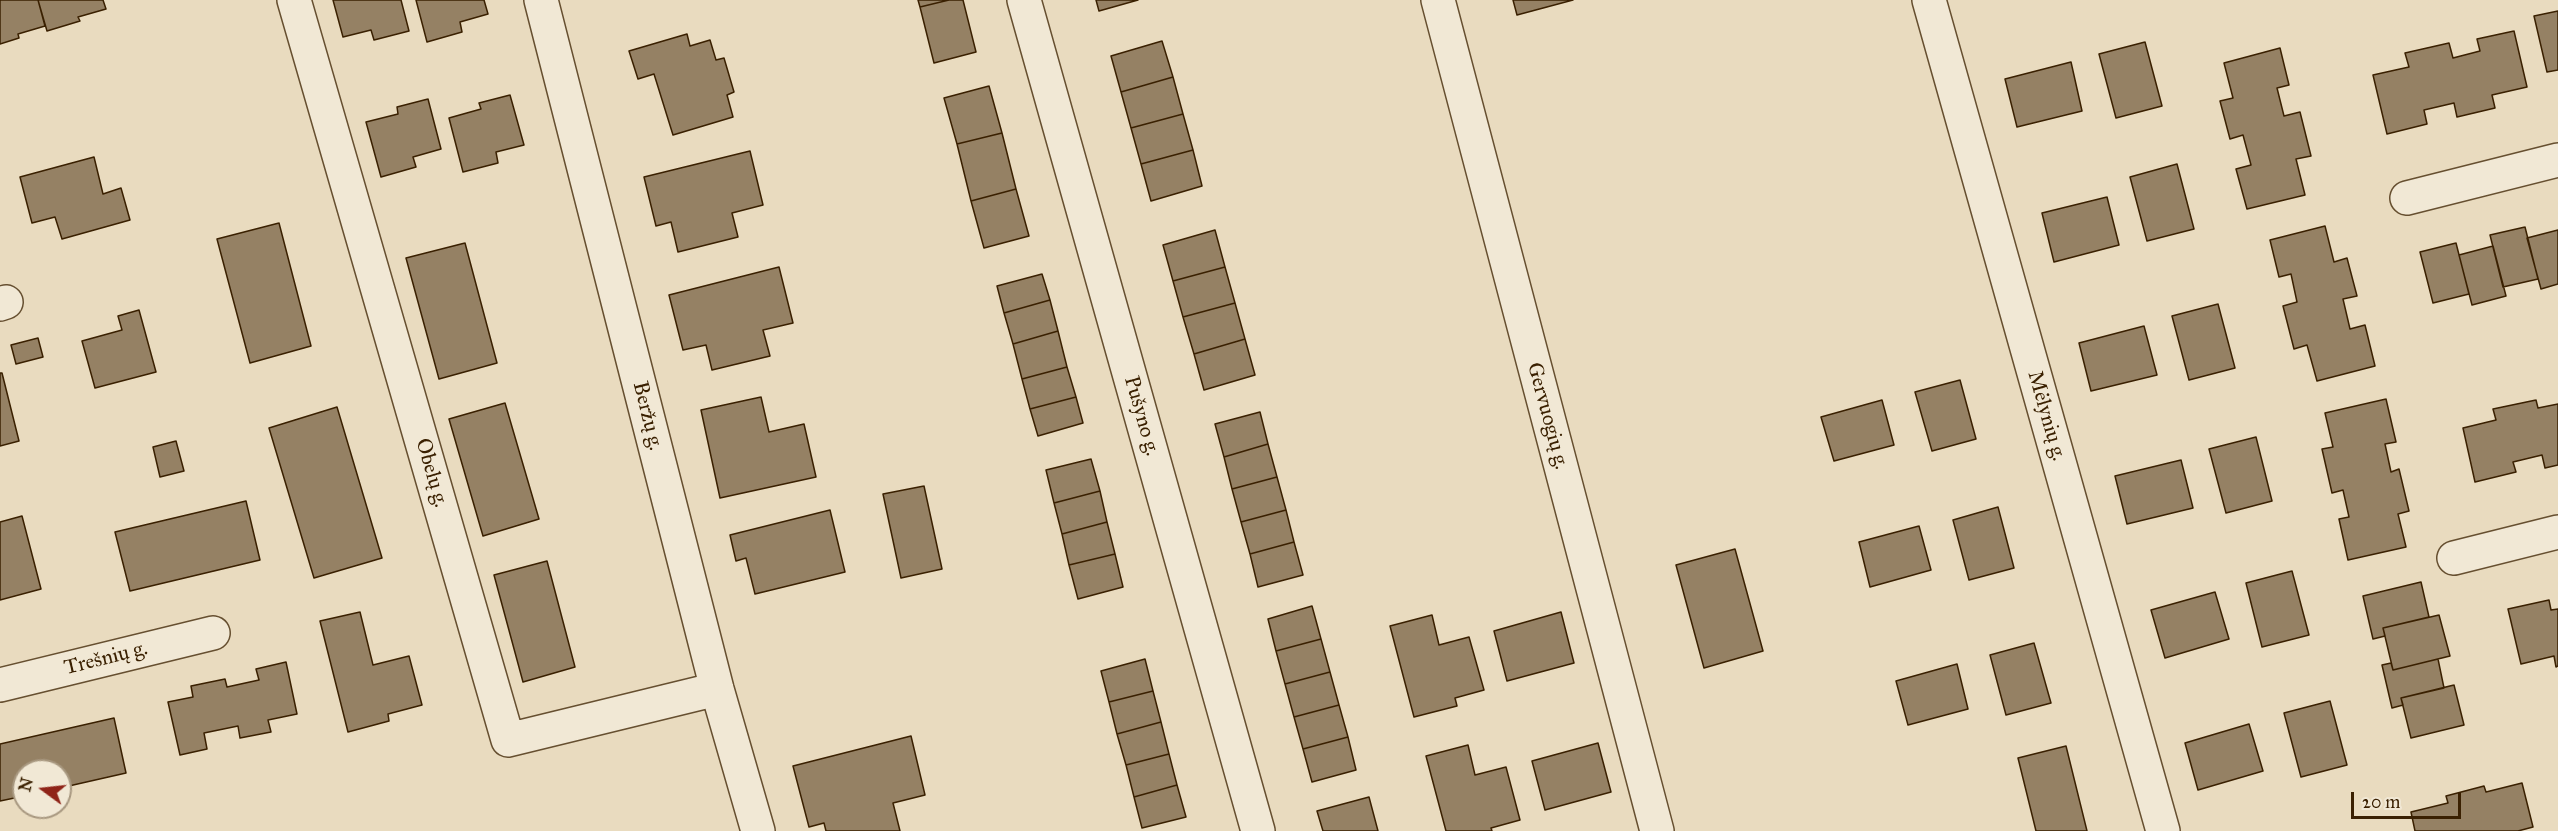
<!DOCTYPE html>
<html>
<head>
<meta charset="utf-8">
<style>
	body { margin:0 }
	#map { position:relative; width:2558px; height:831px; overflow:hidden; background:#e9dbbf; font-family:"IM FELL Great Primer",serif }
	canvas { display:block }
	.north { position:absolute; left:12px; top:759px; width:60px; height:60px; box-sizing:border-box; background:#f1e8d5; border:2px solid #a89880; border-radius:50%; rotate:285deg; font-size:16px; font-weight:700; line-height:24px; text-align:center; color:#3a2001 }
	.north::after { content:''; display:block; margin:auto; width:21px; height:27px; background:#8f2418; clip-path:polygon(50% 0,100% 100%,50% 72%,0 100%) }
	.scale { position:absolute; left:2351px; top:792px; width:110px; height:27px; box-sizing:border-box; border:3px solid #3a2001; border-top:0; padding-left:8px; font-size:18px; line-height:21px; white-space:nowrap; color:#3a2001; -webkit-text-stroke:4px #f1e8d5; paint-order:stroke }
</style>
</head>
<body>
<div id="map">
<canvas width="2558" height="831"></canvas>
<div class="north">N</div>
<div class="scale">20 m</div>
</div>
<script>
const context = document.querySelector('canvas').getContext('2d');
context.lineJoin = 'round';
function paint(path, color) {
  context.fillStyle = color;
  context.fill(path, 'evenodd');
}
function toPath(rows) {
  const path = new Path2D();
  for (const r of rows) {
    path.moveTo(r[0], r[1]);
    for (let i = 2; i < r.length; i += 2) path.lineTo(r[i], r[i + 1]);
  }
  return path;
}
function strokePath(path, color, width, dash) {
  context.strokeStyle = color;
  context.lineWidth = width;
  context.lineCap = dash ? 'butt' : 'round';
  context.setLineDash(dash || []);
  context.stroke(path);
}
function drawText(font, color, halo, rows, align = 'center') {
  context.font = font + ' "IM FELL Great Primer",serif';
  context.lineWidth = 6;
  context.setLineDash([]);
  context.textBaseline = 'middle';
  context.strokeStyle = halo;
  context.fillStyle = color;
  for (const [text, x, y, turn = 0] of rows) {
    context.save();
    context.translate(x, y);
    context.rotate((+turn || 0) * Math.PI / 180);
    context.textAlign = isNaN(turn) ? turn : align;
    if (halo) context.strokeText(text, 0, 0);
    context.fillText(text, 0, 0);
    context.restore();
  }
}
const building = toPath([
	[0,0,38,0,45,26,18,34,19,38,0,44,0,0],
	[38,0,103,0,106,9,78,17,80,21,47,31,38,0],
	[333,0,401,0,409,31,374,40,371,30,343,37,333,0],
	[416,0,484,0,488,14,460,22,462,32,427,42,416,0],
	[918,0,949,0,920,7,918,0],
	[949,0,963,0,976,52,934,63,920,7,949,0],
	[1096,0,1138,0,1099,11,1096,0],
	[1513,0,1573,0,1517,15,1513,0],
	[2558,11,2558,70,2547,72,2534,16,2558,11],
	[2514,31,2527,87,2492,95,2495,108,2457,117,2454,103,2424,110,2427,124,2387,134,2373,75,2409,67,2405,53,2449,43,2453,58,2480,51,2477,39,2514,31],
	[687,34,690,46,710,40,716,60,724,58,734,92,727,95,733,117,673,135,654,74,638,79,629,51,687,34],
	[1162,41,1173,77,1121,92,1111,56,1162,41],
	[2145,42,2162,106,2116,118,2099,54,2145,42],
	[2280,48,2289,85,2277,88,2284,116,2300,112,2311,156,2296,159,2305,195,2247,209,2236,169,2251,165,2243,135,2230,139,2220,101,2233,98,2224,63,2280,48],
	[2071,62,2082,111,2017,127,2005,79,2071,62],
	[1173,77,1183,114,1131,128,1121,92,1173,77],
	[989,86,1002,133,957,144,944,98,989,86],
	[510,95,524,145,496,152,498,163,463,172,449,118,481,109,479,103,510,95],
	[428,99,441,149,413,157,416,167,381,177,366,122,398,114,397,107,428,99],
	[1183,114,1193,150,1141,164,1131,128,1183,114],
	[1002,133,1016,189,971,201,957,144,1002,133],
	[1193,150,1202,186,1151,201,1141,164,1193,150],
	[750,151,763,205,732,213,738,237,678,252,671,222,656,226,644,177,750,151],
	[94,157,103,194,121,188,130,220,62,239,55,217,32,223,20,177,94,157],
	[2177,164,2194,229,2147,241,2130,177,2177,164],
	[1016,189,1029,236,984,248,971,201,1016,189],
	[2107,197,2119,245,2054,262,2042,213,2107,197],
	[279,223,311,346,250,363,217,239,279,223],
	[2325,226,2334,262,2347,258,2357,296,2343,299,2350,329,2365,325,2375,366,2317,381,2307,345,2294,349,2283,306,2297,302,2291,274,2279,277,2270,240,2325,226],
	[2525,227,2538,279,2503,287,2490,235,2525,227],
	[1215,230,1225,267,1173,281,1163,245,1215,230],
	[2558,230,2558,284,2541,289,2527,238,2558,230],
	[465,243,497,363,439,379,406,258,465,243],
	[2456,243,2469,294,2433,303,2420,252,2456,243],
	[2493,246,2506,296,2472,305,2459,255,2493,246],
	[779,267,793,323,763,330,770,356,712,370,706,345,683,350,669,295,779,267],
	[1225,267,1235,303,1183,317,1173,281,1225,267],
	[1042,274,1050,300,1004,313,997,286,1042,274],
	[1050,300,1058,331,1013,344,1004,313,1050,300],
	[1235,303,1245,339,1194,354,1183,317,1235,303],
	[2218,304,2235,368,2189,380,2172,316,2218,304],
	[139,310,156,372,95,388,82,341,122,330,118,316,139,310],
	[2144,326,2157,375,2091,391,2079,343,2144,326],
	[1058,331,1067,367,1022,379,1013,344,1058,331],
	[38,338,43,357,16,364,11,345,38,338],
	[1245,339,1255,375,1204,390,1194,354,1245,339],
	[1067,367,1076,397,1030,409,1022,379,1067,367],
	[0,373,2,373,19,441,0,446,0,373],
	[1960,380,1976,439,1932,451,1915,392,1960,380],
	[761,397,769,432,804,424,816,477,720,498,701,410,761,397],
	[1076,397,1083,423,1038,436,1030,409,1076,397],
	[2386,399,2396,442,2385,444,2391,472,2399,469,2409,511,2398,514,2406,547,2348,560,2339,519,2349,517,2343,490,2332,493,2322,449,2333,447,2325,413,2386,399],
	[1882,400,1894,445,1834,461,1821,417,1882,400],
	[2536,400,2538,408,2558,404,2558,465,2545,468,2542,455,2513,462,2516,472,2475,482,2463,428,2496,420,2493,409,2536,400],
	[505,403,539,519,483,536,449,419,505,403],
	[337,407,382,558,314,578,269,428,337,407],
	[1260,412,1268,444,1224,457,1215,424,1260,412],
	[2256,437,2272,501,2226,513,2209,449,2256,437],
	[176,441,184,471,160,477,153,447,176,441],
	[1268,444,1277,477,1232,489,1224,457,1268,444],
	[1091,459,1100,491,1054,503,1046,470,1091,459],
	[2181,460,2193,508,2127,524,2115,476,2181,460],
	[1277,477,1286,510,1241,522,1232,489,1277,477],
	[924,486,942,569,901,578,883,494,924,486],
	[1100,491,1107,522,1062,534,1054,503,1100,491],
	[246,501,260,560,130,591,115,532,246,501],
	[1998,507,2014,568,1969,580,1953,520,1998,507],
	[830,510,845,572,755,594,746,558,736,561,730,535,830,510],
	[1286,510,1294,542,1250,554,1241,522,1286,510],
	[22,516,41,589,0,600,0,522,22,516],
	[1107,522,1115,554,1069,565,1062,534,1107,522],
	[1919,526,1931,570,1870,587,1859,542,1919,526],
	[1294,542,1303,575,1258,587,1250,554,1294,542],
	[1735,549,1763,651,1704,668,1676,565,1735,549],
	[1115,554,1123,587,1078,599,1069,565,1115,554],
	[547,561,575,667,523,682,494,575,547,561],
	[2292,571,2309,635,2262,647,2246,583,2292,571],
	[2421,582,2429,617,2383,628,2385,636,2373,639,2363,596,2421,582],
	[2215,592,2229,639,2165,658,2151,610,2215,592],
	[2549,600,2551,610,2558,609,2558,666,2556,667,2554,656,2521,664,2508,609,2549,600],
	[1312,606,1321,639,1276,651,1268,619,1312,606],
	[360,612,373,665,409,656,422,705,388,714,389,721,348,732,320,621,360,612],
	[1561,612,1574,663,1507,681,1494,631,1561,612],
	[1432,615,1439,645,1469,637,1484,690,1455,698,1457,706,1414,717,1390,626,1432,615],
	[2439,615,2450,656,2393,670,2383,628,2439,615],
	[1321,639,1330,672,1285,684,1276,651,1321,639],
	[2034,643,2051,703,2006,715,1990,655,2034,643],
	[1145,659,1153,691,1109,702,1101,671,1145,659],
	[2438,659,2444,688,2401,698,2403,705,2392,708,2382,665,2391,663,2393,670,2438,659],
	[286,662,297,714,268,720,271,732,240,738,238,726,204,733,207,749,180,755,168,702,193,697,191,686,225,679,227,687,259,680,256,669,286,662],
	[1957,664,1968,709,1908,725,1896,681,1957,664],
	[1330,672,1339,705,1294,717,1285,684,1330,672],
	[2454,685,2464,725,2411,738,2401,698,2454,685],
	[1153,691,1161,722,1117,734,1109,702,1153,691],
	[2330,701,2347,765,2301,777,2284,713,2330,701],
	[1339,705,1348,737,1303,749,1294,717,1339,705],
	[114,718,126,773,60,788,60,771,24,771,24,796,0,801,0,744,114,718],
	[1161,722,1169,754,1126,765,1117,734,1161,722],
	[2249,724,2263,771,2198,790,2185,743,2249,724],
	[911,736,925,795,893,803,900,831,826,831,824,823,809,827,793,766,911,736],
	[1348,737,1356,770,1312,782,1303,749,1348,737],
	[1598,743,1611,792,1545,810,1532,761,1598,743],
	[1468,745,1475,775,1506,767,1520,820,1491,828,1492,831,1446,831,1426,756,1468,745],
	[2066,746,2087,831,2036,831,2018,758,2066,746],
	[1169,754,1177,785,1134,797,1126,765,1169,754],
	[2522,783,2533,827,2518,831,2415,831,2411,812,2448,803,2446,796,2484,786,2486,792,2522,783],
	[1177,785,1186,817,1142,828,1134,797,1177,785],
	[1369,797,1378,831,1323,831,1317,811,1369,797]
]);
paint(building, '#958164');
strokePath(building, '#3a2001', 1.5);
const street = toPath([
	[294,0,508,740,717,689],
	[541,0,717,689,758,831],
	[1024,0,1258,831],
	[1438,0,1657,831],
	[1929,0,2163,831],
	[2407,198,2558,160],
	[0,304,6,302],
	[2454,558,2558,532],
	[0,685,213,633]
]);
strokePath(street, '#664f30', 36);
strokePath(street, '#f1e8d5', 33);
drawText('21px', '#3a2001', '#f1e8d5', [
	["Beržų g.",647,416,76],
	["Pušyno g.",1141,416,74],
	["Gervuogių g.",1547,416,75],
	["Mėlynių g.",2046,416,74],
	["Obelų g.",431,473,74],
	["Trešnių g.",106,659,-14]
]);
</script>
</body>
</html>
